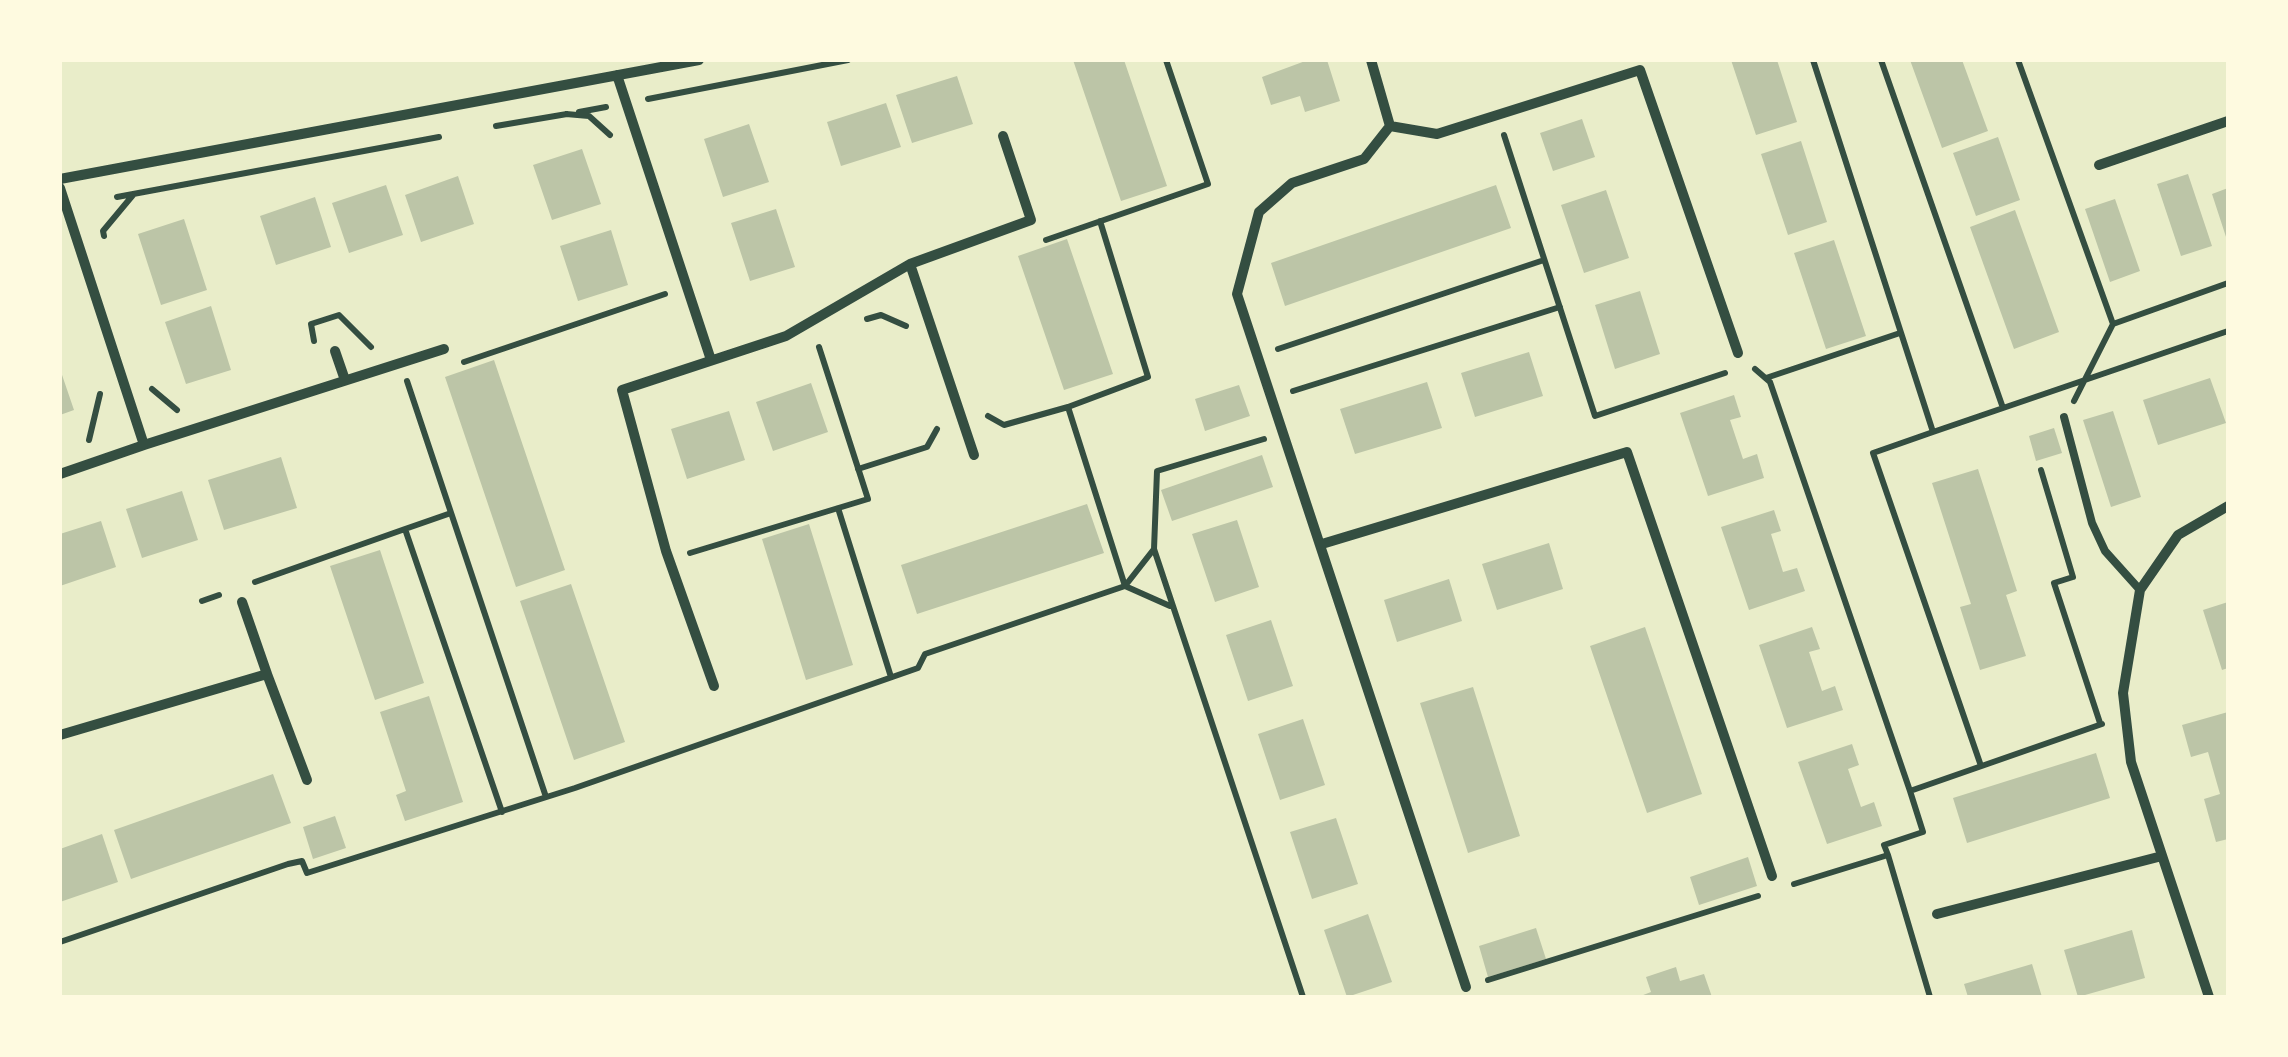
<!DOCTYPE html>
<html>
<head>
<meta charset="utf-8">
<style>
	body { margin:0 }
	#map { position:relative; width:2288px; height:1057px; overflow:hidden; background:#e9edc9; font-family:"Open Sans",sans-serif }
	canvas { display:block }
	.frame { position:absolute; inset:0; border:62px solid #fefae0; pointer-events:none }
</style>
</head>
<body>
<div id="map">
<canvas width="2288" height="1057"></canvas>
<div class="frame"></div>
</div>
<script>
const context = document.querySelector('canvas').getContext('2d');
context.lineJoin = 'round';
function paint(path, color) {
  context.fillStyle = color;
  context.fill(path, 'evenodd');
}
function toPath(rows) {
  const path = new Path2D();
  for (const r of rows) {
    path.moveTo(r[0], r[1]);
    for (let i = 2; i < r.length; i += 2) path.lineTo(r[i], r[i + 1]);
  }
  return path;
}
function strokePath(path, color, width, dash) {
  context.strokeStyle = color;
  context.lineWidth = width;
  context.lineCap = dash ? 'butt' : 'round';
  context.setLineDash(dash || []);
  context.stroke(path);
}
paint(toPath([
	[1073,60,1124,60,1167,186,1121,201],
	[1308,60,1327,60,1340,101,1305,112,1300,96,1271,105,1262,77],
	[1731,60,1777,60,1797,122,1756,135],
	[1910,60,1962,60,1988,131,1942,148],
	[957,76,973,124,912,143,896,95],
	[886,103,901,147,841,166,827,122],
	[1582,119,1595,157,1553,171,1540,133],
	[749,124,769,182,723,197,704,139],
	[1998,137,2020,200,1976,216,1953,153],
	[1801,141,1827,222,1788,235,1761,154],
	[582,149,601,204,552,220,533,165],
	[2188,174,2212,246,2181,256,2157,184],
	[458,176,474,224,421,242,405,195],
	[386,185,403,235,349,253,332,203],
	[1496,185,1511,228,1285,306,1271,263],
	[2228,188,2228,240,2227,240,2212,194],
	[1606,190,1629,258,1584,273,1561,205],
	[315,197,331,247,276,265,260,216],
	[2115,199,2140,271,2110,282,2085,209],
	[776,209,795,267,750,281,731,223],
	[2015,210,2059,332,2014,349,1970,227],
	[184,219,207,290,161,305,138,234],
	[611,230,628,285,578,301,560,246],
	[1067,239,1113,374,1064,390,1018,256],
	[1834,240,1866,336,1826,349,1794,253],
	[1640,291,1660,354,1615,369,1595,305],
	[211,306,231,370,186,384,165,322],
	[1529,352,1543,396,1475,417,1461,373],
	[494,360,565,570,516,587,445,377],
	[60,369,74,410,60,415],
	[2210,378,2226,423,2158,445,2143,400],
	[1427,382,1442,428,1355,454,1340,409],
	[811,383,828,432,773,451,756,402],
	[1239,385,1250,416,1205,431,1195,399],
	[1734,395,1741,417,1730,420,1743,459,1757,454,1764,478,1708,496,1680,413],
	[729,411,745,460,687,479,671,429],
	[2113,411,2141,497,2111,507,2083,420],
	[2054,428,2062,453,2036,461,2029,436],
	[1262,455,1273,487,1172,521,1161,490],
	[281,457,297,508,224,530,208,480],
	[1978,469,2017,591,2006,595,2026,656,1980,670,1960,607,1971,604,1932,483],
	[182,491,198,540,142,558,126,509],
	[1087,504,1104,553,917,614,901,565],
	[1774,510,1781,531,1771,534,1783,572,1797,568,1805,591,1749,610,1721,527],
	[1237,520,1259,587,1215,602,1192,534],
	[101,521,116,567,60,586,60,534],
	[809,524,853,665,806,680,762,539],
	[1549,543,1563,589,1497,610,1482,564],
	[380,550,424,683,375,700,330,566],
	[1449,579,1462,621,1397,642,1384,600],
	[571,584,625,742,574,760,520,601],
	[2228,602,2228,668,2222,670,2203,610],
	[1271,620,1293,686,1248,701,1226,635],
	[1645,627,1702,794,1647,813,1590,646],
	[1812,627,1820,649,1809,652,1822,691,1835,686,1843,710,1787,728,1759,645],
	[1473,687,1520,836,1468,853,1420,703],
	[429,696,463,802,405,821,396,795,406,791,380,712],
	[2228,712,2228,839,2216,842,2204,799,2220,794,2208,752,2191,757,2182,725],
	[1303,719,1325,785,1280,800,1258,734],
	[1852,744,1859,765,1848,769,1861,807,1874,802,1882,826,1827,844,1798,762],
	[2096,753,2110,798,1967,843,1953,798],
	[273,774,291,823,131,879,114,830],
	[335,816,346,848,313,859,303,827],
	[1336,818,1358,884,1312,899,1290,832],
	[102,834,118,882,60,902,60,849],
	[1748,857,1757,886,1699,905,1690,877],
	[1368,914,1392,982,1347,997,1324,930],
	[1536,928,1546,959,1488,977,1479,946],
	[2132,930,2145,978,2078,997,2064,950],
	[2032,964,2042,997,1968,997,1964,984],
	[1676,967,1680,981,1704,974,1712,997,1638,997,1651,992,1646,977]
]), '#bcc5a7');
strokePath(toPath([
	[1813,60,1933,432,1873,453,1981,766],
	[1881,60,2003,408],
	[2018,60,2113,324],
	[648,99,848,60],
	[579,112,606,107],
	[566,114,589,116,610,135],
	[496,126,567,114],
	[1504,135,1595,416,1725,373],
	[117,197,439,137],
	[104,236,103,231,133,195],
	[1046,240,1208,184,1166,60],
	[867,319,881,315,906,326],
	[314,341,311,324,339,315,371,347],
	[1278,349,1544,260],
	[464,362,665,294],
	[1755,369,1770,382,1910,791],
	[1766,378,1900,333],
	[407,381,546,797],
	[152,389,177,410],
	[1293,391,1560,307],
	[2074,401,2113,324,2228,283],
	[1068,407,1148,377,1100,221],
	[1933,432,2228,331],
	[1264,439,1157,471,1154,549,1303,997],
	[89,440,100,394],
	[858,469,927,447,937,429],
	[2041,470,2073,577,2054,583,2100,723],
	[838,508,891,677],
	[405,529,451,513],
	[1154,549,1125,586,1170,606],
	[690,553,868,499,819,347],
	[255,582,405,529,502,812],
	[202,601,219,595],
	[1888,855,1884,845,1923,832,1910,791,2102,724],
	[1794,884,1888,855,1930,997],
	[60,942,288,864,302,861,307,873,575,788,918,668,925,654,1125,586,1068,407,1004,425,988,416],
	[1488,980,1758,896]
]), '#344e41', 6);
strokePath(toPath([
	[2064,417,2092,523,2105,551,2140,590]
]), '#344e41', 8);
strokePath(toPath([
	[1371,60,1390,126,1437,134,1640,70,1738,353],
	[617,75,711,360],
	[1390,126,1364,159,1292,183,1259,212,1237,294,1466,987],
	[2099,165,2228,121],
	[60,179,699,60],
	[60,188,144,445,60,474],
	[910,264,974,455],
	[335,351,345,380],
	[144,445,444,349],
	[1322,544,1627,452,1772,876],
	[242,602,267,674],
	[714,686,666,551,622,390,786,336,910,264,1031,220,1003,136],
	[60,735,267,674,307,780],
	[1937,914,2162,856],
	[2209,997,2131,762,2123,693,2140,590,2178,535,2228,506]
]), '#344e41', 10);
</script>
</body>
</html>
